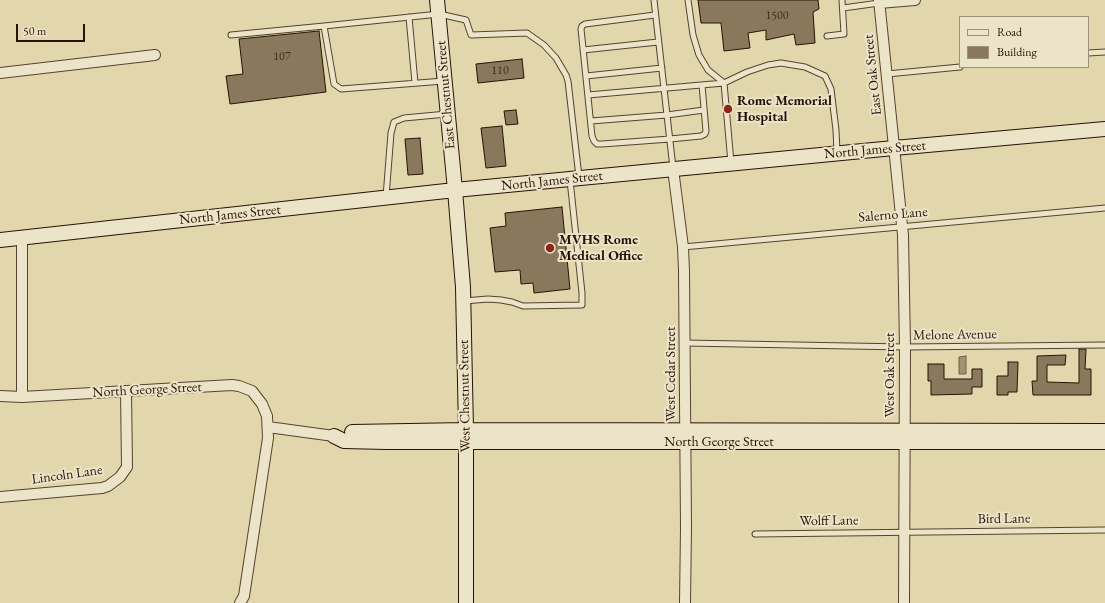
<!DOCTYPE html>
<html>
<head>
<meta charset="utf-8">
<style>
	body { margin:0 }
	#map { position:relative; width:1105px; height:603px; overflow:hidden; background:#e2d6ac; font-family:"EB Garamond",serif }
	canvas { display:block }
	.legend { position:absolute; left:959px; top:16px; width:130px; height:52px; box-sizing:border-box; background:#ece4c9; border:1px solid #9e907b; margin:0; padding:5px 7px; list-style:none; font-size:12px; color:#281205 }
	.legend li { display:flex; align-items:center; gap:8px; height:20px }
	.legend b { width:20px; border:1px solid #9e907b }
	.scale { position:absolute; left:16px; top:24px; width:69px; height:18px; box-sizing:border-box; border:2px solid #281205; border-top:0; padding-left:5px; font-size:12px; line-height:14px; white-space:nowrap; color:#281205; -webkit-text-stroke:3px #ece4c9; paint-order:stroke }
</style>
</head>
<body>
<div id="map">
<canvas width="1105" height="603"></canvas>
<ul class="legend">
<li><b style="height:5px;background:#ece4c9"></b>Road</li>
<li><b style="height:11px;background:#89785c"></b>Building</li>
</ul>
<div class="scale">50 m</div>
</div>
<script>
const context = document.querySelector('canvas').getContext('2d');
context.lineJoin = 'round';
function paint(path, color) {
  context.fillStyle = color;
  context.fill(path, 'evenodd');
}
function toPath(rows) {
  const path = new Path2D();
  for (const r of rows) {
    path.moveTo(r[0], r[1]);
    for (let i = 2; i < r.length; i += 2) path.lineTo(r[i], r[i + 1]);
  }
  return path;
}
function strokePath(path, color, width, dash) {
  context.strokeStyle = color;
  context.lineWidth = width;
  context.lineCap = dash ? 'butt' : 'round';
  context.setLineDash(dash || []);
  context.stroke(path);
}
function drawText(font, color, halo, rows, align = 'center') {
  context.font = font + ' "EB Garamond",serif';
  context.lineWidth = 4;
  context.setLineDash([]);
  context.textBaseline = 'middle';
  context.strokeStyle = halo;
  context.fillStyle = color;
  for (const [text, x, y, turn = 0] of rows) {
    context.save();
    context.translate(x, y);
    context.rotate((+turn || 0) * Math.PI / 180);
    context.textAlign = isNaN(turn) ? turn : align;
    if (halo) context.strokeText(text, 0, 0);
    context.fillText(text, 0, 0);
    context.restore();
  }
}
const water = toPath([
	[966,356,966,374,959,374,959,357,966,356]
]);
paint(water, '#a39373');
strokePath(water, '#725f47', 1);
const building = toPath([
	[698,0,818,0,819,9,813,12,815,43,796,45,794,34,766,40,766,30,748,33,750,48,724,51,721,23,701,23,698,0],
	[319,31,326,92,230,104,226,76,243,74,239,39,319,31],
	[522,59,524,78,478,83,476,64,522,59],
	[516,110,518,124,506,125,504,111,516,110],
	[502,126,506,166,486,168,481,128,502,126],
	[420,138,423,174,408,175,405,139,420,138],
	[562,207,570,289,534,293,533,283,521,284,520,270,495,272,490,228,506,226,505,213,562,207],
	[1079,349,1086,349,1085,369,1091,369,1091,395,1033,395,1032,381,1037,381,1037,356,1066,355,1065,365,1047,365,1047,382,1079,383,1079,349],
	[1008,362,1018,362,1017,392,1008,392,1008,395,997,395,997,376,1008,376,1008,362],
	[928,364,944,364,944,379,972,379,972,369,982,369,982,387,972,387,972,394,931,395,931,381,928,381,928,364]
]);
paint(building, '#89785c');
strokePath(building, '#281205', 1);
const lane = toPath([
	[654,0,673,168],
	[688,0,693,35,699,55,708,70,724,83,731,163],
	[843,8,879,3],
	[655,15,585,24,582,26,581,29,592,136,594,141,597,144,602,144,670,139,701,136,705,134,706,131,702,85],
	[409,17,415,83],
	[231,35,324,26],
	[827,36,844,34,842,0],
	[583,50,658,42],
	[1088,53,1105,52],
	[887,74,960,67],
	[586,76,662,68],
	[444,81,341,89,334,84,324,26,439,14,466,20,471,35,527,33,544,45,556,58,566,75,568,81,579,177],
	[588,95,724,83,747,72,768,65,781,63,805,67,825,76,831,89,836,130,837,152],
	[591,121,667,115,704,110],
	[386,197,391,133,394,122,404,118,447,114],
	[683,247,1105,208],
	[464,301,488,299,501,300,512,302,523,306,582,305,582,293,570,180],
	[685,343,905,347,1105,345],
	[755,534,1105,530]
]);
const street = toPath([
	[879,0,903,235,905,347,904,603],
	[879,3,915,0],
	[0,73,155,55],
	[673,169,683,247,684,271,686,528,685,603],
	[0,396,22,397,232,385,239,386,252,391,262,404,267,416,268,438,244,596,240,603],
	[22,397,22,237],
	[268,427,334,436],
	[0,497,102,488,108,486,120,477,127,467,126,391]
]);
const secondary = toPath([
	[437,0,455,190,463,287,466,430,466,603],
	[0,240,455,190,894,148,1105,129],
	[352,432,466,430,1105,431],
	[334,436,344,441,386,442,1105,442]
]);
strokePath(lane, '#56432f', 7);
strokePath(street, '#56432f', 12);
strokePath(secondary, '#281205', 16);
strokePath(lane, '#ece4c9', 5);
strokePath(street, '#ece4c9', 10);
strokePath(secondary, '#ece4c9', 14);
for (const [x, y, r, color] of [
	[728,109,5,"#8f2418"],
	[550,248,5,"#8f2418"]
]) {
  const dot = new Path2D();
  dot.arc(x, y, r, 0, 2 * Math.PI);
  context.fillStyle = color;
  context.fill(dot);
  strokePath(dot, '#ece4c9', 1.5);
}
drawText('12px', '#402c1b', null, [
	["1500",777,16],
	["107",282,57],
	["110",500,71]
]);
drawText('14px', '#281205', '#ece4c9', [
	["East Oak Street",873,75,-96],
	["East Chestnut Street",446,95,-95],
	["North James Street",875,150,-5],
	["North James Street",552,181,-6],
	["North James Street",230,215,-6],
	["Salerno Lane",893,215,-5],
	["Melone Avenue",955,335,-1],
	["West Cedar Street",671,374,-90],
	["West Oak Street",890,375,-90],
	["North George Street",147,390,-3],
	["West Chestnut Street",465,396,-91],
	["North George Street",719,442],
	["Lincoln Lane",67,475,-8],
	["Bird Lane",1004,519,-1],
	["Wolff Lane",829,521,-1]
]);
drawText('bold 14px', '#281205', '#ece4c9', [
	["Rome Memorial",737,101],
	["Hospital",737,117],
	["MVHS Rome",559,240],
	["Medical Office",559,256]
], 'left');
</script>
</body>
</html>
